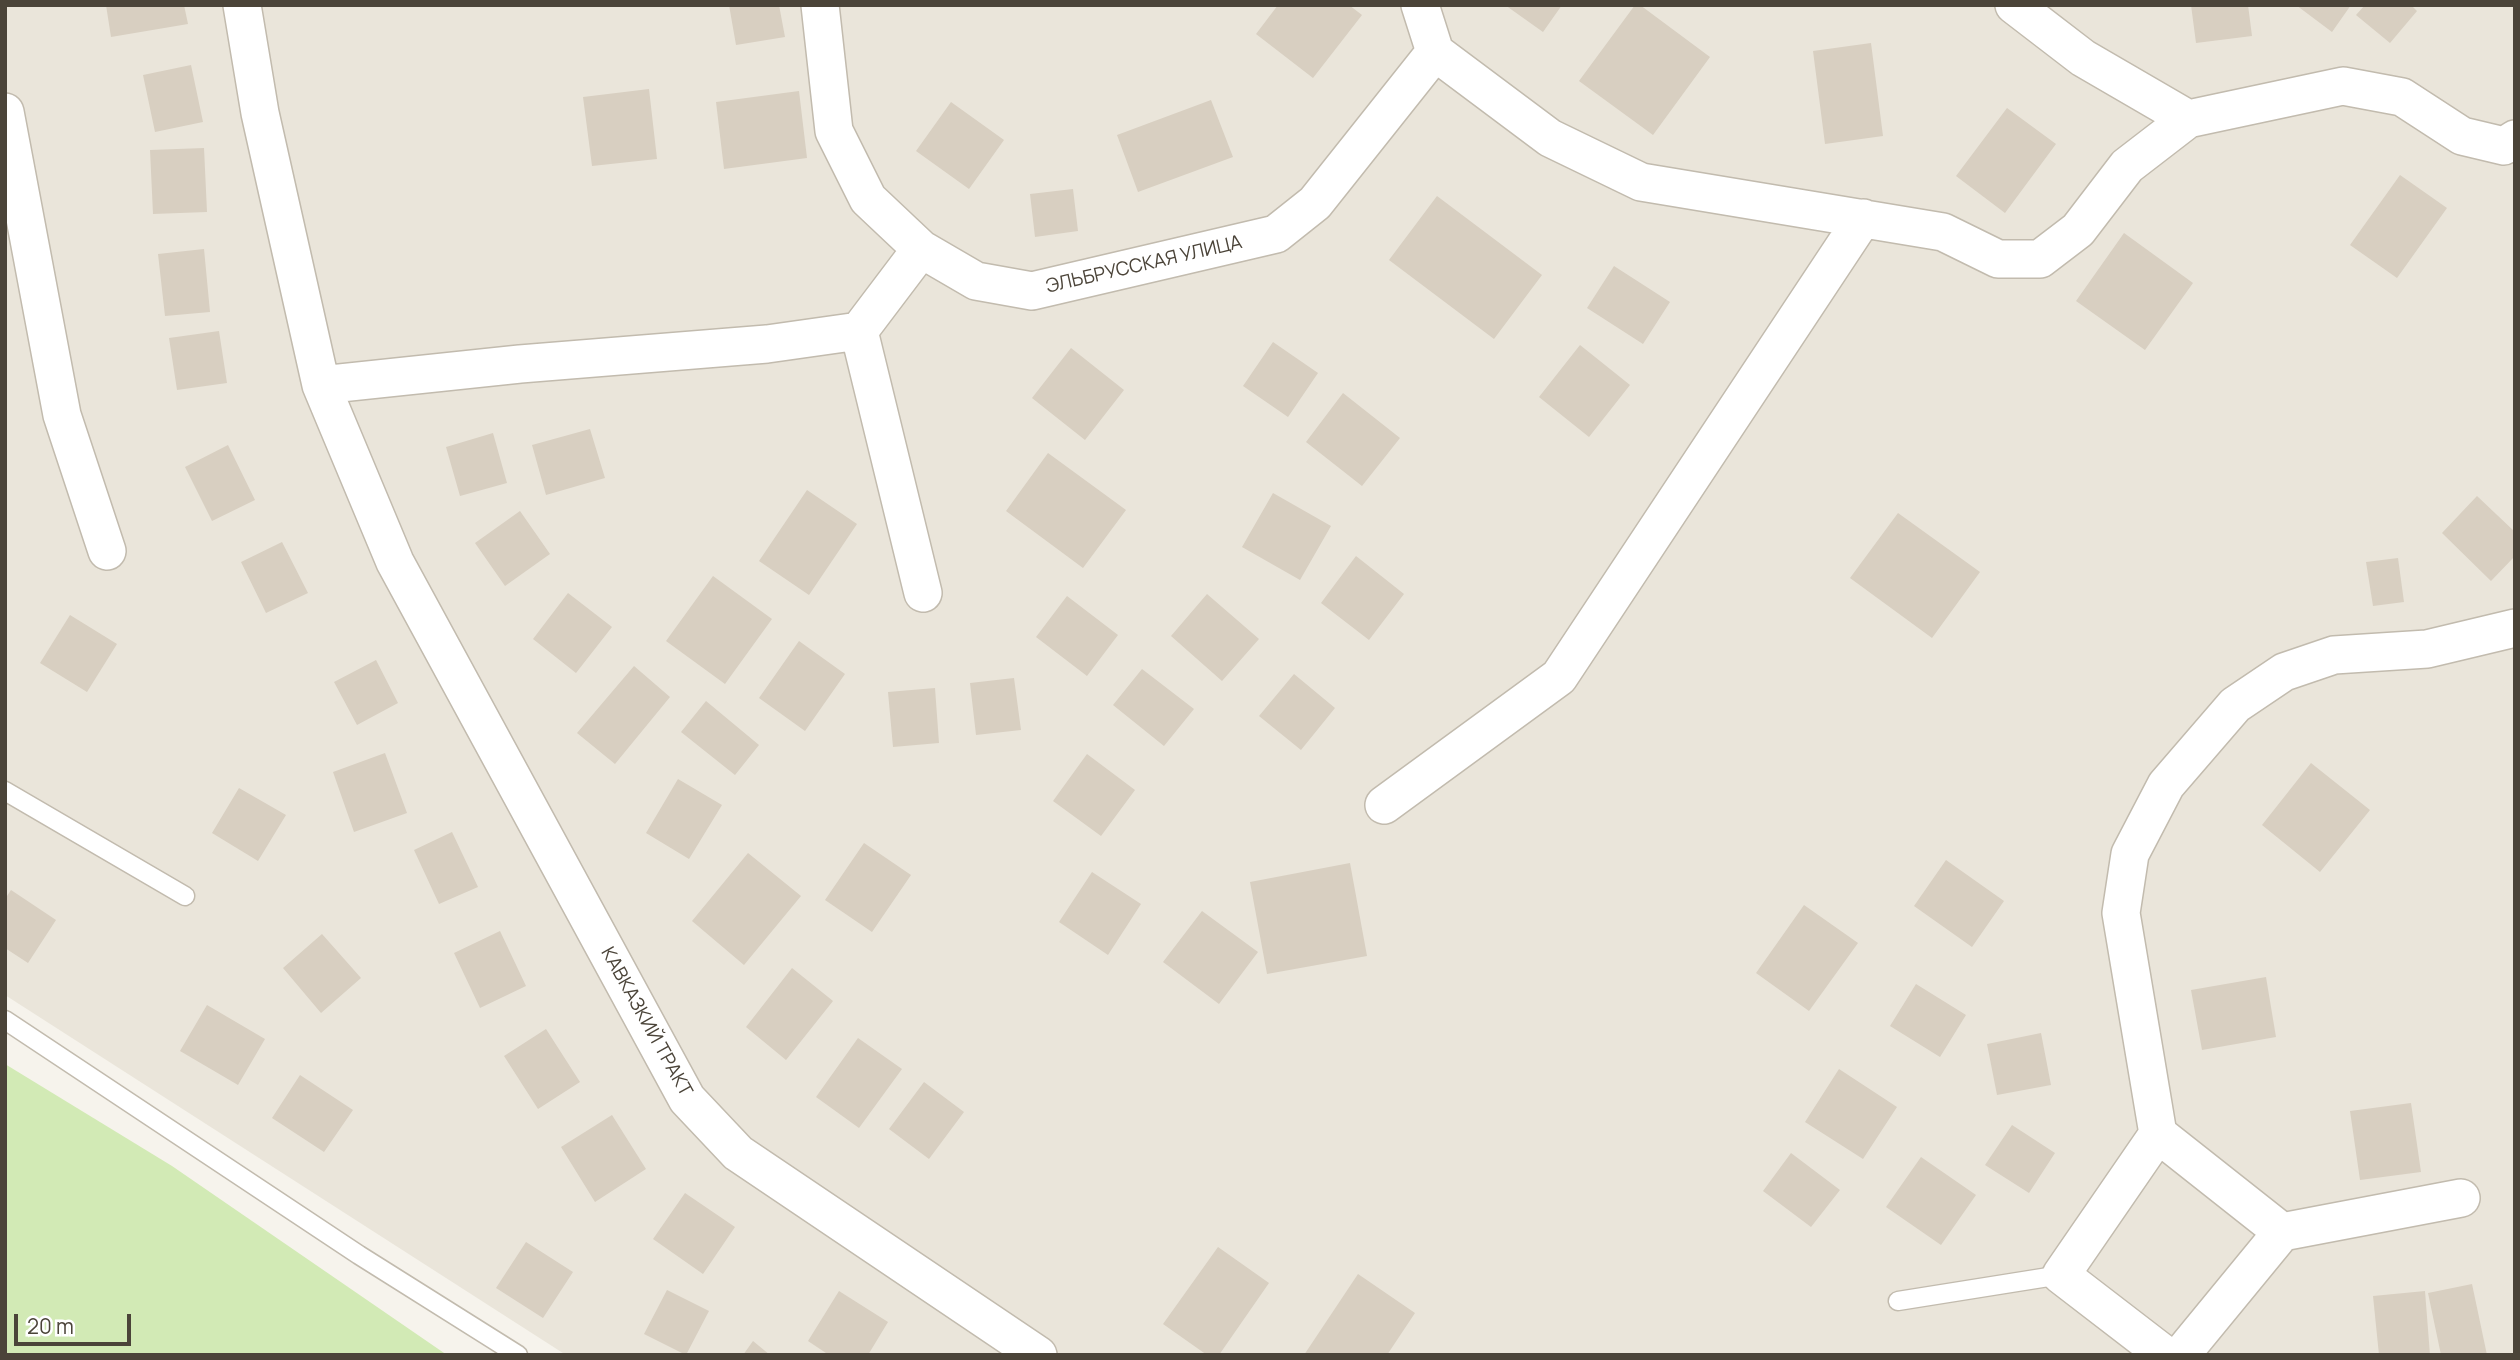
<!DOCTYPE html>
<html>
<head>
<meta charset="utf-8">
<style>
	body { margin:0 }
	#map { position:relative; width:2520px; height:1360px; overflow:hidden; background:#f6f3ec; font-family:Manrope,sans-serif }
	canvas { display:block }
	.frame { position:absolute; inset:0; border:7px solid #4b4439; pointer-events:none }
	.scale { position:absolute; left:14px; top:1314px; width:117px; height:32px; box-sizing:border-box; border:4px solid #4b4439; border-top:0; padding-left:9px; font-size:21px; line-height:24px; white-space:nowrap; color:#4b4439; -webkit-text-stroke:5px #fff; paint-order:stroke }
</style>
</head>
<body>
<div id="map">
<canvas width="2520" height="1360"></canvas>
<div class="frame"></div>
<div class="scale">20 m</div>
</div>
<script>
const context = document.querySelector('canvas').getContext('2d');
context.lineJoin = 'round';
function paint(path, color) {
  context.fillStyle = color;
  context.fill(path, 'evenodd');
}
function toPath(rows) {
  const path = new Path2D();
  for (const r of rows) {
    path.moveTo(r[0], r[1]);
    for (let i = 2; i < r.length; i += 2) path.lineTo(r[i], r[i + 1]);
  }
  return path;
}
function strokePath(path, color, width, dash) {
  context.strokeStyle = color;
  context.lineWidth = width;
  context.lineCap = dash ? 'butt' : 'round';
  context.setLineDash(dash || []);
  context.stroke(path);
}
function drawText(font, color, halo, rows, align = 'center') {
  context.font = font + ' Manrope,sans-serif';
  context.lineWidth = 5;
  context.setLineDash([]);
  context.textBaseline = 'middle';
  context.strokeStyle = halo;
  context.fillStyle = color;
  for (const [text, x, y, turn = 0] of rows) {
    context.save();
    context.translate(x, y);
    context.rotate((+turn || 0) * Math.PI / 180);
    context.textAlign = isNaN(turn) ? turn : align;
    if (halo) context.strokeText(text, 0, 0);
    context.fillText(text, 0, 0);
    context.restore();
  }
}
paint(toPath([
	[5,5,2515,5,2515,1355,566,1355,5,995]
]), '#eae5da');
paint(toPath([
	[5,1064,172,1166,447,1355,5,1355]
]), '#d2eab5');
paint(toPath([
	[106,5,184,5,188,24,111,37],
	[729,5,779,5,785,37,736,45],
	[1278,5,1349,5,1362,15,1313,78,1256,34],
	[1505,5,1562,5,1543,32],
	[1635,5,1640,5,1710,57,1653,135,1579,81],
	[2191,5,2248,5,2252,36,2196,43],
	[2296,5,2351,5,2332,32],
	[2365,5,2411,5,2417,11,2390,43,2356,15],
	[1871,43,1883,136,1825,144,1813,51],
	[191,65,203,122,155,132,143,75],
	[649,89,657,159,592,166,583,97],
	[799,91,807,158,724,169,716,102],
	[1211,100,1233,157,1138,192,1117,135],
	[951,102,1004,140,969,189,916,151],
	[2007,108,2056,144,2005,213,1956,176],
	[204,148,207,212,153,214,150,150],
	[2400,175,2447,208,2397,278,2350,245],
	[1073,189,1078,231,1035,237,1030,194],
	[1437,196,1542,275,1494,339,1389,260],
	[2124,233,2193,283,2145,350,2076,301],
	[204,249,210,312,165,316,158,254],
	[1614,266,1670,302,1643,344,1587,308],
	[219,331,227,383,177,390,169,338],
	[1273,342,1318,373,1288,417,1243,386],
	[1580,345,1630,385,1589,437,1539,397],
	[1071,348,1124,390,1085,440,1032,398],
	[1343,393,1400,438,1362,486,1306,442],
	[590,429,605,478,546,495,532,445],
	[493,433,507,483,460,496,446,447],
	[228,445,255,500,212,521,185,467],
	[1048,453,1126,510,1083,568,1006,511],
	[807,490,857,524,809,595,759,561],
	[1273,493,1331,526,1300,580,1242,547],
	[2477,496,2515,532,2515,556,2491,581,2442,533],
	[520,511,550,554,505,586,475,543],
	[1898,513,1980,572,1932,638,1850,578],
	[282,542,308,593,266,613,241,562],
	[1356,556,1404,594,1369,640,1321,603],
	[2398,558,2404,602,2373,606,2366,562],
	[713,576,772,619,725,684,666,641],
	[568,593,612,627,576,673,533,639],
	[1207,594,1259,639,1222,681,1171,636],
	[1067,596,1118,635,1087,676,1036,637],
	[70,615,117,644,87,692,40,663],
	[799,641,845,674,805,731,759,698],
	[376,660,398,703,357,725,334,682],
	[634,666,670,697,615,764,577,733],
	[1142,669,1194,709,1164,746,1113,705],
	[1294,674,1335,708,1301,750,1259,716],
	[1014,678,1021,730,976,735,970,683],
	[935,688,939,743,893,747,888,692],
	[706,701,759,745,735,775,681,732],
	[385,753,407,813,354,832,333,772],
	[1087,754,1135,790,1101,836,1053,801],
	[2311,763,2370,810,2320,872,2262,825],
	[678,779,722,805,689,859,646,833],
	[239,788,286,815,258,861,212,833],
	[452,832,478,887,439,904,414,850],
	[864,843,911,875,872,932,825,900],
	[748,853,801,896,744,965,692,921],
	[1946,860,2004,901,1972,947,1914,906],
	[1350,863,1367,956,1267,974,1250,882],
	[1092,872,1141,904,1108,955,1059,922],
	[11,890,56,920,28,963,5,948,5,899],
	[1804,905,1858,943,1809,1011,1756,973],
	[1202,911,1258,952,1219,1004,1163,962],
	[500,931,526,986,480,1008,454,953],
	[322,934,361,978,321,1013,283,968],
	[792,968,833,1001,786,1060,746,1027],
	[2266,977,2276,1037,2202,1050,2191,990],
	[1916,984,1966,1015,1940,1057,1890,1026],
	[207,1005,265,1039,238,1085,180,1051],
	[546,1029,580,1082,538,1109,504,1056],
	[2041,1033,2051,1085,1997,1095,1987,1044],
	[858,1038,902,1069,859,1128,816,1097],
	[1839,1069,1897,1107,1863,1159,1805,1122],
	[300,1075,353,1110,324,1152,272,1118],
	[924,1082,964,1112,929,1159,889,1129],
	[2411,1103,2421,1172,2360,1180,2350,1111],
	[612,1115,646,1169,595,1202,561,1147],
	[2012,1125,2055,1153,2029,1193,1985,1165],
	[1791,1153,1840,1190,1811,1227,1763,1191],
	[1921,1157,1976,1195,1941,1245,1886,1207],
	[685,1193,735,1227,703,1274,653,1239],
	[526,1242,573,1272,543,1318,496,1288],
	[1218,1247,1269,1283,1219,1355,1207,1355,1163,1324],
	[1358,1274,1415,1313,1387,1355,1304,1355],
	[2472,1284,2487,1355,2441,1355,2428,1293],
	[667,1290,709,1311,686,1355,644,1334],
	[839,1291,888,1322,868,1355,829,1355,808,1341],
	[2425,1291,2430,1355,2379,1355,2373,1296],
	[753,1341,770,1355,743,1355]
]), '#d8cfc1');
const lane = toPath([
	[5,791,185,896],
	[5,1020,359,1255,518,1355],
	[1898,1301,2061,1275]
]);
const street = toPath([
	[242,5,260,113,321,385,395,562,687,1099,738,1153,1038,1355],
	[820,5,834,131,868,199,921,249,976,281,1032,291,1276,234,1315,203,1435,52,1420,5],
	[2014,5,2083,58,2188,119],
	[1435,52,1550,138,1641,182,1943,232,1998,259,2040,259,2078,230,2127,166,2188,119,2343,86,2402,97,2462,136,2504,146,2515,139],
	[5,112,62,415,107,551],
	[859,331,923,593],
	[321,385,520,364,767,344,859,331,921,249],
	[1384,805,1559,677,1863,218],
	[2158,1134,2282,1232],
	[2165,1355,2061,1275,2158,1134,2121,913,2130,854,2166,785,2235,705,2284,672,2334,655,2427,649,2515,628],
	[2181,1355,2282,1232,2461,1198]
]);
strokePath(lane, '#c2bbae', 21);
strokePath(street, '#c2bbae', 40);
strokePath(lane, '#fff', 18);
strokePath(street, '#fff', 37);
drawText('19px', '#4b4439', '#fff', [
	["ЭЛЬБРУССКАЯ УЛИЦА",1144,265,-13],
	["КАВКАЗКИЙ ТРАКТ",646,1022,61]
]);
</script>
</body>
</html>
